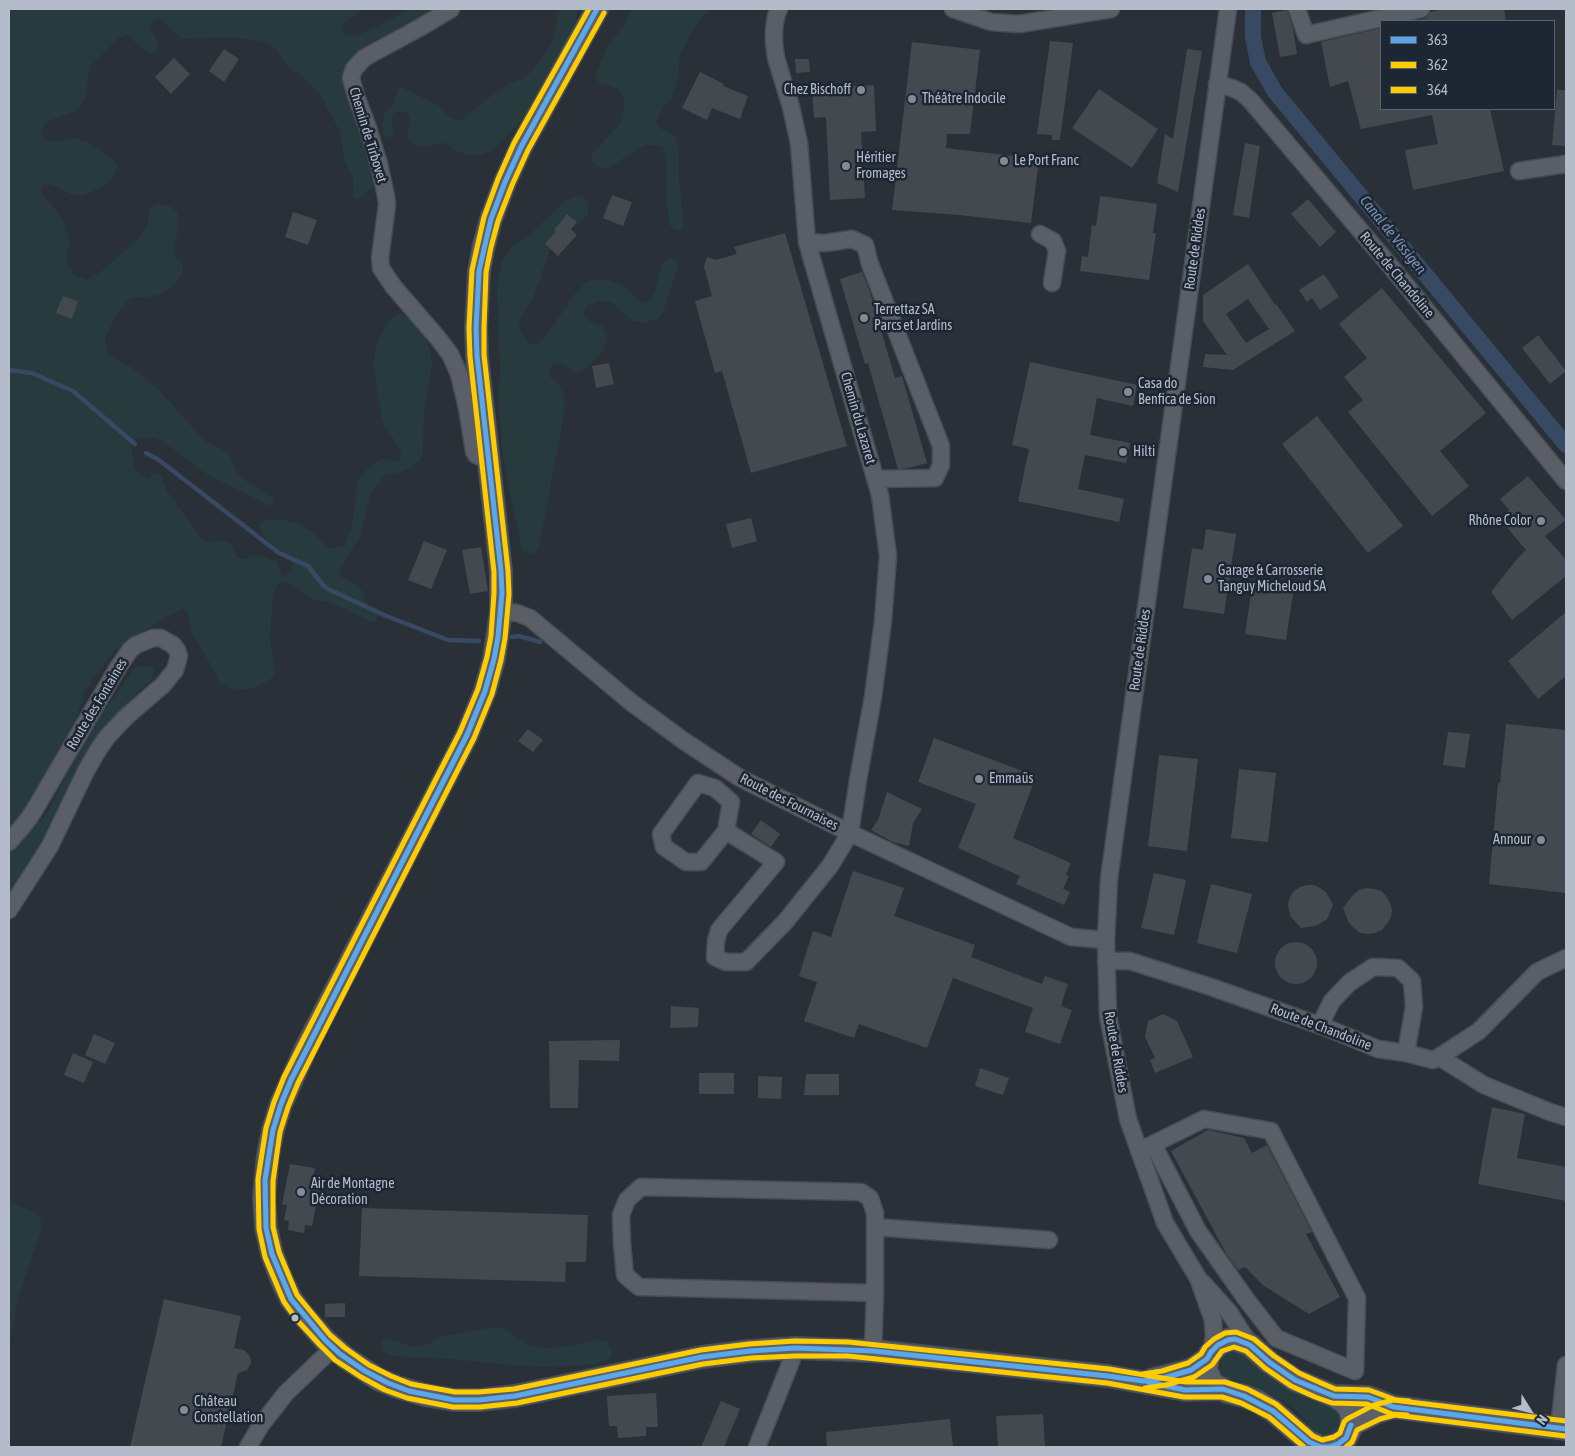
<!DOCTYPE html>
<html>
<head>
<meta charset="utf-8">
<style>
	body { margin:0 }
	#map { position:relative; width:1575px; height:1456px; overflow:hidden; background:#2a3038; font-family:"Asap Condensed",sans-serif }
	canvas { display:block }
	.frame { position:absolute; inset:0; border:10px solid #b4bcc9; pointer-events:none }
	.legend { position:absolute; left:1380px; top:20px; width:175px; height:90px; box-sizing:border-box; background:#1d2633; border:1px solid #59626f; margin:0; padding:6px 9px; list-style:none; font-size:15px; color:#b4bcc9 }
	.legend li { display:flex; align-items:center; gap:10px; height:25px }
	.legend b { width:25px; border:1px solid #59626f }
	.north { position:absolute; left:1505px; top:1386px; width:50px; height:50px; -webkit-text-stroke:4px #1d2633; paint-order:stroke; rotate:126deg; font-size:14px; font-weight:700; line-height:20px; text-align:center; color:#b4bcc9 }
	.north::after { content:''; display:block; margin:auto; width:18px; height:22px; background:#b4bcc9; clip-path:polygon(50% 0,100% 100%,50% 72%,0 100%) }
</style>
</head>
<body>
<div id="map">
<canvas width="1575" height="1456"></canvas>
<div class="frame"></div>
<ul class="legend">
<li><b style="height:6px;background:#5aa8eb"></b>363</li>
<li><b style="height:6px;background:#fc0"></b>362</li>
<li><b style="height:6px;background:#fc0"></b>364</li>
</ul>
<div class="north">N</div>
</div>
<script>
const context = document.querySelector('canvas').getContext('2d');
context.lineJoin = 'round';
function paint(path, color) {
  context.fillStyle = color;
  context.fill(path, 'evenodd');
}
function toPath(rows) {
  const path = new Path2D();
  for (const r of rows) {
    if (r.length === 3) {
      path.moveTo(r[0] + r[2], r[1]);
      path.arc(r[0], r[1], r[2], 0, 2 * Math.PI);
      continue;
    }
    path.moveTo(r[0], r[1]);
    for (let i = 2; i < r.length; i += 2) path.lineTo(r[i], r[i + 1]);
  }
  return path;
}
function strokePath(path, color, width, dash) {
  context.strokeStyle = color;
  context.lineWidth = width;
  context.lineCap = dash ? 'butt' : 'round';
  context.setLineDash(dash || []);
  context.stroke(path);
}
function drawText(font, color, halo, rows, align = 'center') {
  context.font = font + ' "Asap Condensed",sans-serif';
  context.lineWidth = 5;
  context.setLineDash([]);
  context.textBaseline = 'middle';
  context.strokeStyle = halo;
  context.fillStyle = color;
  for (const [text, x, y, turn = 0] of rows) {
    context.save();
    context.translate(x, y);
    context.rotate((+turn || 0) * Math.PI / 180);
    context.textAlign = isNaN(turn) ? turn : align;
    if (halo) context.strokeText(text, 0, 0);
    context.fillText(text, 0, 0);
    context.restore();
  }
}
paint(toPath([
	[9,9,365,9,346,20,341,30,346,35,354,36,372,29,410,9,441,9,371,45,352,58,347,68,376,173,374,185,362,196,357,200,353,198,353,177,345,163,340,132,320,94,301,75,288,67,276,49,267,42,231,37,182,39,170,29,164,20,156,19,149,26,158,43,156,52,149,53,142,49,128,35,118,38,90,66,85,100,77,111,47,121,41,131,46,139,54,142,74,138,90,143,110,157,118,166,113,177,100,188,81,196,70,194,57,187,47,184,41,187,41,194,53,206,64,222,70,244,66,252,66,263,74,275,87,280,102,271,140,237,147,225,150,208,156,203,169,206,177,211,179,224,174,250,176,258,183,265,183,273,173,287,161,294,144,298,136,297,129,299,116,315,105,339,108,354,113,358,131,367,156,387,206,442,223,450,230,456,236,472,246,481,271,496,274,499,274,503,270,506,206,474,162,441,153,438,136,438,131,445,135,469,147,479,155,473,160,474,167,491,201,538,206,542,227,541,232,545,236,557,243,559,258,555,276,561,281,575,285,576,293,566,290,559,265,538,259,527,262,521,280,519,298,524,312,531,324,544,330,548,333,548,345,545,352,526,358,480,368,468,380,459,396,462,401,458,401,451,382,421,373,364,377,343,389,320,395,315,402,314,411,316,422,328,430,350,432,365,424,410,423,451,421,459,412,467,398,473,386,474,376,486,370,496,360,536,339,572,340,576,359,586,363,593,366,605,377,613,377,618,375,621,371,622,332,603,314,600,290,584,284,581,278,584,275,589,273,597,270,636,275,674,268,682,247,690,232,689,220,683,216,674,192,633,188,613,186,609,181,609,167,616,115,650,85,690,73,730,53,770,9,834],
	[560,9,579,9,569,38,535,102,516,127,495,148,481,155,468,155,456,151,447,144,442,143,423,147,414,145,408,137,407,132,410,123,409,115,405,112,398,111,392,116,392,125,394,132,391,137,387,138,383,133,382,122,385,113,393,105,397,91,401,87,440,106,447,115,455,119,461,120,467,116,492,95,511,83,525,77,531,72,552,42],
	[631,9,710,9,698,22,689,37,680,55,678,78,673,95,659,114,656,123,661,129,668,131,676,137,679,151,679,180,684,224,682,230,676,230,671,227,669,221,666,196,666,161,663,148,656,145,645,145,606,169,597,167,592,161,591,154,620,124,623,113,624,100,619,90,608,85,600,84,596,79,597,71,606,49,626,23],
	[576,196,584,197,588,203,588,214,580,224,565,231,552,244,534,296,520,320,519,329,528,344,535,344,544,339,573,296,586,282,597,279,611,281,627,288,637,299,643,303,648,302,654,294,662,265,666,259,672,258,677,261,678,266,663,313,657,319,644,323,633,321,611,302,601,301,587,306,583,314,587,320,602,326,607,336,604,350,588,366,579,372,573,371,562,363,555,363,550,368,550,377,559,385,564,396,565,409,539,547,534,553,528,554,522,550,503,459,498,398,500,372,497,286,502,262,512,247,529,235,566,200],
	[136,666,155,667,151,680,112,718,79,769,53,828,9,898,9,854,47,813,90,730],
	[9,1202,35,1212,41,1220,41,1230,19,1296,9,1346],
	[494,1327,503,1328,529,1345,543,1348,565,1347,598,1340,608,1342,612,1351,610,1358,596,1364,546,1367,500,1364,450,1359,392,1356,383,1352,381,1346,383,1340,388,1339,414,1347,428,1344,442,1336],
	[1231,1352,1239,1352,1264,1373,1297,1393,1312,1401,1334,1408,1339,1412,1341,1419,1342,1425,1338,1431,1330,1436,1325,1436,1316,1432,1295,1409,1283,1401,1267,1392,1241,1382,1227,1378,1221,1374,1221,1360,1224,1355]
]), '#273a3e');
strokePath(toPath([
	[9,370,32,373,73,391,135,444],
	[146,453,159,460,279,553,308,566,323,585,328,589,384,615,448,640,479,641],
	[512,637,519,636,540,642]
]), '#384963', 4.5);
strokePath(toPath([
	[1253,9,1253,37,1258,62,1275,92,1566,445]
]), '#384963', 16);
paint(toPath([
	[1444,9,1504,9,1506,21,1412,21,1424,19,1428,16,1430,12],
	[1287,10,1293,28,1297,54,1280,57,1272,13],
	[1381,28,1381,109,1490,109,1504,171,1413,190,1405,150,1438,144,1432,115,1361,129,1348,81,1330,87,1321,42],
	[1050,41,1073,43,1060,140,1052,140,1052,135,1037,134],
	[912,42,980,50,970,134,947,134,946,148,1039,159,1031,223,959,215,892,210],
	[224,49,239,59,224,82,209,71],
	[1187,49,1202,51,1178,192,1157,183,1165,134,1173,139],
	[174,58,190,74,171,94,155,77],
	[795,59,809,59,810,72,796,73],
	[700,72,724,84,723,86,748,96,740,119,712,108,707,120,682,108],
	[874,85,876,131,861,132,865,198,830,200,826,117,814,118,812,88],
	[1099,89,1158,129,1132,168,1072,128],
	[1557,90,1566,90,1566,146,1552,145],
	[1245,143,1260,146,1249,218,1233,215],
	[612,195,632,202,623,226,603,218],
	[1100,196,1157,204,1153,233,1156,233,1149,280,1080,271,1082,256,1088,257,1092,225,1096,226],
	[1308,199,1336,232,1320,247,1291,214],
	[293,212,317,220,308,245,285,237],
	[567,214,577,222,571,229,577,235,558,256,545,244,556,231,554,230],
	[785,233,847,446,751,473,722,371,715,373,695,301,712,296,704,267,707,257,716,260,737,254,734,247],
	[1248,264,1275,305,1276,304,1295,331,1233,370,1203,367,1205,354,1227,355,1203,321,1203,295],
	[1248,299,1269,329,1246,343,1226,314],
	[862,272,869,289,895,378,902,376,927,463,908,468,898,469,868,363,865,364,840,279],
	[1324,274,1339,297,1320,310,1312,298,1307,302,1299,290],
	[1382,288,1486,413,1440,451,1469,486,1432,516,1348,412,1363,400,1344,377,1367,358,1339,324],
	[63,296,78,301,72,319,56,313],
	[1538,335,1566,371,1550,384,1522,348],
	[1030,362,1137,385,1133,406,1097,398,1090,435,1130,443,1126,463,1085,455,1078,489,1124,499,1119,522,1018,501,1029,449,1012,445],
	[609,363,614,384,596,388,592,366],
	[1317,416,1403,526,1368,553,1282,444],
	[1528,476,1566,520,1545,536,1566,560,1566,576,1512,620,1491,592,1516,560,1526,550,1499,518,1509,510,1500,499],
	[751,518,757,541,732,548,726,524],
	[1206,529,1236,534,1224,614,1183,608,1192,548,1203,550],
	[424,541,447,550,431,589,408,580],
	[481,547,488,591,470,594,462,550],
	[1253,581,1294,587,1286,640,1245,634],
	[1566,612,1566,676,1538,699,1508,661],
	[1506,724,1566,730,1566,893,1489,884,1498,783,1500,783],
	[528,729,543,740,533,752,518,741],
	[1448,732,1470,734,1465,768,1443,765],
	[934,738,1036,776,1013,838,1071,863,1066,875,1069,876,1063,889,1070,892,1064,905,1016,884,1020,876,958,848,976,804,918,782],
	[1159,755,1198,759,1187,851,1148,846],
	[1239,769,1276,773,1268,842,1231,838],
	[887,792,922,809,913,823,909,846,893,842,871,830,878,820],
	[761,820,780,834,771,847,751,834],
	[853,871,904,888,894,916,975,945,971,957,1042,984,1045,976,1068,984,1061,1006,1072,1010,1060,1044,1025,1032,1033,1008,953,978,927,1048,859,1024,854,1038,804,1021,817,982,799,976,813,931,831,937],
	[1154,873,1186,880,1174,935,1141,928],
	[1211,884,1252,894,1237,953,1197,943],
	[1307,885,1314,885,1320,888,1326,892,1333,905,1327,919,1321,923,1315,926,1301,928,1291,917,1289,910,1288,904,1290,897,1294,891,1300,887],
	[1366,888,1374,889,1381,891,1386,896,1390,903,1392,910,1391,917,1387,924,1382,930,1375,933,1368,934,1360,933,1354,928,1349,923,1343,908,1353,895,1359,890],
	[1296,963,21],
	[671,1006,699,1008,698,1027,670,1028],
	[1163,1014,1177,1021,1193,1057,1155,1073,1150,1060,1155,1058,1145,1037,1148,1021],
	[94,1034,115,1043,105,1064,85,1055],
	[620,1040,619,1061,579,1060,578,1108,550,1108,549,1041],
	[73,1053,93,1062,84,1083,64,1075],
	[980,1068,1009,1078,1003,1095,975,1086],
	[699,1073,734,1073,734,1094,699,1094],
	[806,1074,839,1074,839,1095,804,1095],
	[758,1076,782,1077,781,1099,758,1098],
	[1492,1107,1525,1114,1517,1158,1566,1167,1566,1201,1478,1184],
	[1208,1130,1244,1138,1252,1153,1267,1145,1312,1232,1306,1234,1340,1297,1309,1314,1264,1286,1245,1267,1238,1270,1227,1255,1171,1151],
	[290,1164,315,1168,313,1179,321,1180,312,1226,305,1225,304,1233,288,1230,289,1221,284,1220,287,1205,282,1204],
	[362,1208,588,1215,586,1262,566,1262,565,1282,359,1276],
	[164,1299,241,1316,234,1348,244,1350,250,1356,251,1363,247,1370,238,1373,221,1447,130,1447],
	[345,1303,345,1317,325,1317,325,1304],
	[656,1393,658,1427,646,1427,646,1436,618,1438,617,1426,609,1426,607,1396],
	[721,1401,740,1409,724,1447,701,1447],
	[1043,1414,1045,1447,998,1447,996,1416],
	[950,1419,953,1447,827,1447,826,1432]
]), '#444950');
const minor = toPath([
	[451,9,421,27,364,58,354,69,351,78,356,96,368,128,379,164,386,196,387,205,380,258,381,268,393,286,437,337,450,354,459,374,467,408,474,451,476,455,481,457,487,456],
	[953,9,991,22,1019,24,1111,9],
	[1297,9,1306,35,1421,9],
	[1217,84,1232,88,1241,92,1251,101,1392,268,1566,481],
	[1519,171,1566,164],
	[1040,234,1053,241,1057,251,1052,283],
	[807,242,825,243,852,239,865,245,870,264,941,446,941,465,935,478,876,479],
	[501,611,517,613,530,618,632,703,684,741,740,778,850,833,1071,937,1106,940],
	[726,831,731,802,715,788,698,783,661,834,664,847,686,862,701,862,726,831,776,862,719,930,716,941,715,957,726,962,746,962,785,922,830,866,850,833,858,780,873,697,883,621,888,556,880,495,807,242,799,143,791,107,776,58,774,43,774,30,776,16,779,9],
	[9,842,27,821,35,809,117,669,130,650,136,645,153,638,161,638,173,645,177,650,179,656,175,670,163,685,127,716,107,737,98,750,86,771,50,846,9,910],
	[1106,961,1130,961,1211,987,1327,1028,1378,1049,1406,1053,1433,1060,1439,1057,1479,1031,1537,972,1566,958],
	[1320,1025,1332,1001,1349,983,1373,967,1398,968,1412,981,1414,1007,1406,1053],
	[1439,1057,1484,1085,1550,1112,1566,1117],
	[1139,1151,1204,1119,1271,1131,1357,1298,1355,1371,1276,1338,1246,1299,1198,1231,1153,1144],
	[875,1227,1049,1240],
	[1203,1283,1229,1312,1250,1345],
	[873,1351,875,1293,875,1213,870,1198,861,1192,641,1187,627,1200,621,1215,622,1244,625,1275,639,1287,875,1293],
	[1211,1352,1214,1337,1213,1320,1198,1278,1165,1223,1128,1119,1108,1016,1106,940,1109,879,1228,9],
	[1559,1428,1566,1365],
	[248,1447,261,1425,286,1393,333,1348],
	[757,1447,792,1359,795,1348]
]);
const major = toPath([
	[597,9,521,147,505,182,491,219,484,245,479,271,476,328,477,356,501,571,501,611,494,659,485,691,467,735,306,1048,281,1104,273,1130,268,1155,264,1197,266,1228,272,1254,281,1278,291,1299,303,1315,325,1340,346,1358,378,1379,397,1387,425,1395,454,1400,479,1400,515,1396,702,1357,750,1351,795,1348,873,1351,1108,1376,1185,1390,1223,1389],
	[1235,1339,1250,1345,1269,1362,1295,1380,1334,1396,1344,1402,1350,1410,1352,1419,1351,1428,1346,1438,1338,1444,1329,1447,1321,1447,1309,1442,1273,1411,1257,1401,1244,1396,1227,1392,1212,1383,1206,1369,1209,1355,1218,1345,1228,1340,1235,1339],
	[1151,1380,1191,1370,1207,1359],
	[1334,1396,1368,1397,1394,1407,1566,1429],
	[1351,1425,1377,1412,1394,1407]
]);
strokePath(minor, '#484c53', 19);
strokePath(major, '#484c55', 24);
strokePath(minor, '#5a5e66', 16);
strokePath(major, '#5c6168', 21);
strokePath(toPath([
	[597,9,521,147,505,182,491,219,479,271,476,328,477,356,501,571,502,593,498,637,494,659,485,691,467,735,291,1080,281,1104,273,1130,265,1180,266,1228,272,1254,291,1299,325,1340,340,1354,365,1371,388,1383,409,1391,454,1400,479,1400,515,1396,702,1357,750,1351,795,1348,873,1351,1108,1376,1143,1381,1164,1378,1191,1370,1207,1359,1211,1352,1218,1345,1228,1340,1235,1339,1250,1345,1269,1362,1295,1380,1334,1396,1368,1397,1394,1407,1566,1429],
	[1148,1382,1185,1390,1223,1389,1244,1396,1273,1411,1309,1442,1321,1447,1329,1447,1338,1444,1346,1438,1351,1425]
]), '#5aa8eb', 5);
strokePath(toPath([
	[589,9,514,143,498,179,484,217,472,270,469,328,470,356,494,572,494,593,491,636,487,657,478,689,460,732,284,1077,274,1102,266,1128,258,1179,259,1229,265,1257,284,1302,297,1320,320,1345,335,1360,361,1377,385,1390,407,1398,453,1407,480,1407,517,1403,703,1364,751,1358,795,1356,848,1356,1107,1383,1184,1397,1222,1397,1241,1403,1269,1417,1304,1447],
	[1145,1388,1166,1385,1194,1377,1212,1365,1222,1351,1234,1347,1246,1351,1265,1368,1291,1386,1315,1397,1332,1403,1367,1404,1392,1414,1407,1415],
	[1346,1447,1352,1442,1357,1430,1380,1419,1395,1415,1565,1436]
]), '#fc0', 5);
strokePath(toPath([
	[604,13,528,150,512,185,498,221,491,247,486,272,484,328,484,355,508,571,509,594,505,638,501,660,492,694,474,738,298,1083,288,1107,280,1132,273,1181,273,1227,279,1252,297,1295,330,1335,345,1348,369,1365,391,1376,411,1384,455,1392,479,1392,514,1389,701,1350,749,1344,795,1341,848,1342,1109,1369,1186,1382,1225,1382,1247,1389,1276,1404,1313,1436,1322,1440,1334,1437,1340,1433,1344,1422,1347,1419,1374,1405,1393,1400,1566,1421],
	[1143,1374,1162,1371,1188,1363,1201,1354,1205,1347,1214,1339,1225,1333,1236,1332,1254,1339,1274,1356,1299,1373,1321,1383,1335,1389,1369,1390,1396,1400,1409,1401]
]), '#fc0', 5);
for (const [x, y, r, color] of [
	[861,90,5,"#848b96"],
	[912,99,5,"#848b96"],
	[1004,161,5,"#848b96"],
	[846,166,5,"#848b96"],
	[864,318,5,"#848b96"],
	[1128,392,5,"#848b96"],
	[1123,452,5,"#848b96"],
	[1541,521,5,"#848b96"],
	[1208,579,5,"#848b96"],
	[979,779,5,"#848b96"],
	[1541,840,5,"#848b96"],
	[301,1192,5,"#848b96"],
	[295,1318,4.5,"#b4bcc9"],
	[184,1410,5,"#848b96"]
]) {
  const dot = new Path2D();
  dot.arc(x, y, r, 0, 2 * Math.PI);
  context.fillStyle = color;
  context.fill(dot);
  strokePath(dot, '#1d2633', 2);
}
drawText('14px', '#b4bcc9', '#1d2633', [
	["Chez Bischoff",851,90,"right"],
	["Théâtre Indocile",922,99],
	["Héritier",856,158],
	["Fromages",856,174],
	["Le Port Franc",1014,161],
	["Terrettaz SA",874,310],
	["Parcs et Jardins",874,326],
	["Casa do",1138,384],
	["Benfica de Sion",1138,400],
	["Hilti",1133,452],
	["Rhône Color",1531,521,"right"],
	["Garage & Carrosserie",1218,571],
	["Tanguy Micheloud SA",1218,587],
	["Emmaüs",989,779],
	["Annour",1531,840,"right"],
	["Air de Montagne",311,1184],
	["Décoration",311,1200],
	["Château",194,1402],
	["Constellation",194,1418]
], 'left');
drawText('14px', '#b4bcc9', '#1d2633', [
	["Chemin de Tirbovet",368,135,73],
	["Route de Riddes",1195,249,-82],
	["Route de Chandoline",1397,275,50],
	["Chemin du Lazaret",858,418,74],
	["Route de Riddes",1140,650,-82],
	["Route des Fontaines",97,704,-59],
	["Route des Fournaises",789,802,27],
	["Route de Chandoline",1321,1027,21],
	["Route de Riddes",1116,1052,80]
]);
drawText('italic 15px', '#7c92b1', '#1d2633', [
	["Canal de Vissigen",1393,235,51]
]);
</script>
</body>
</html>
